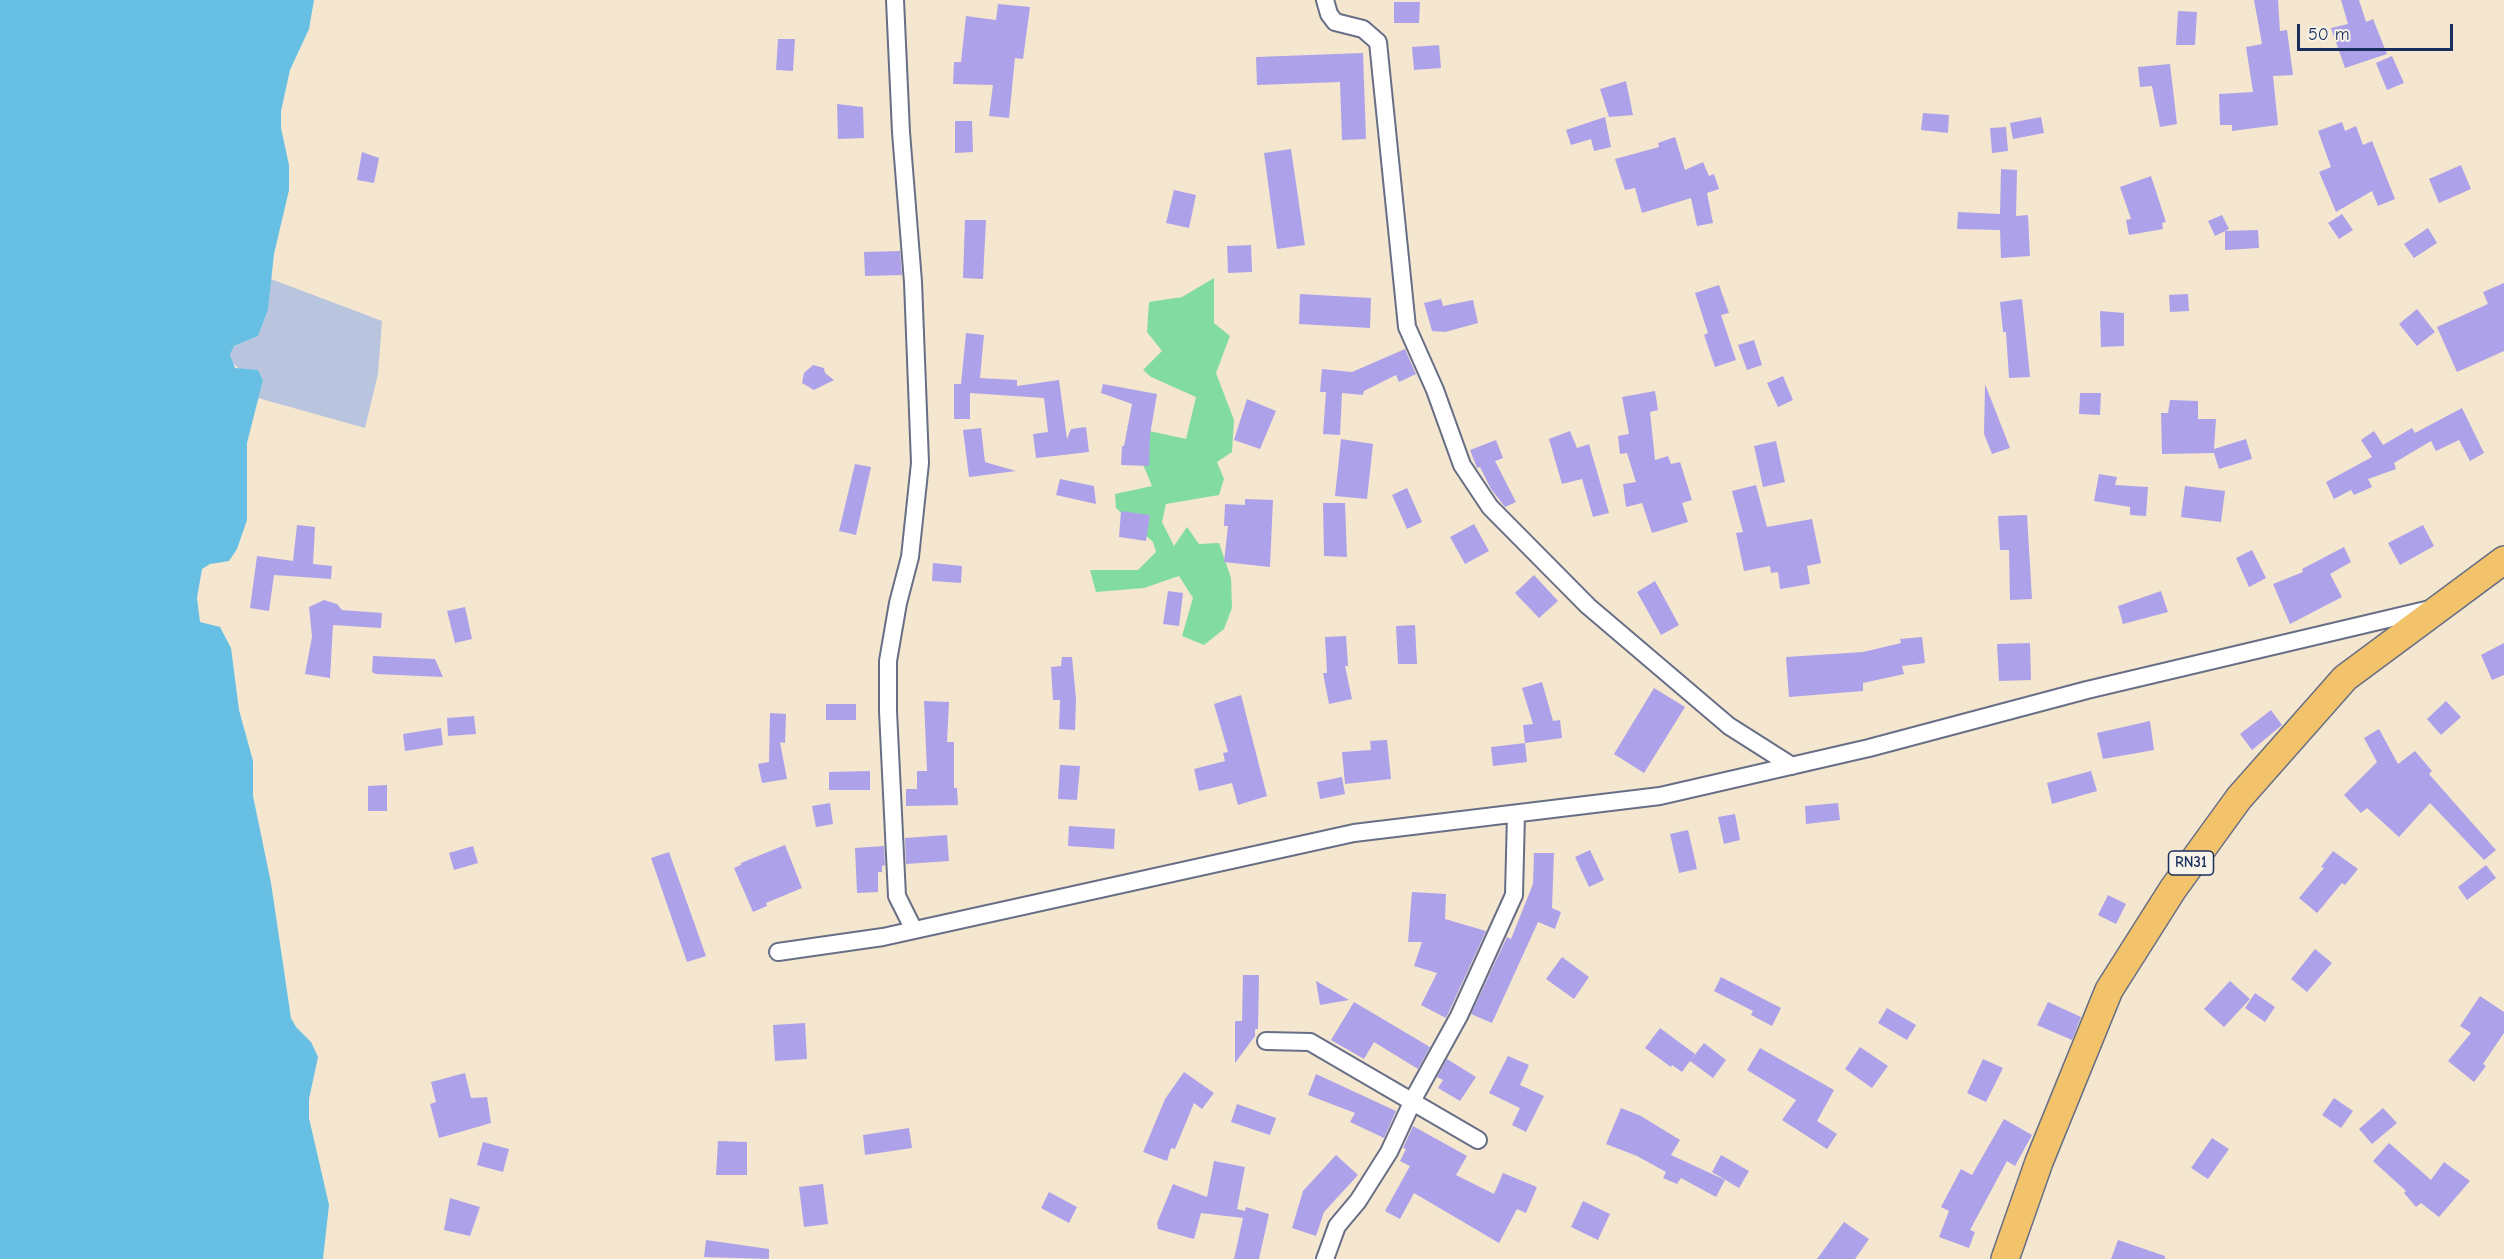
<!DOCTYPE html>
<html>
<head>
<meta charset="utf-8">
<style>
	body { margin:0 }
	#map { position:relative; width:2504px; height:1259px; overflow:hidden; background:#f5e6d0; font-family:"Comic Neue",sans-serif }
	canvas { display:block }
	.scale { position:absolute; left:2297px; top:24px; width:156px; height:27px; box-sizing:border-box; border:3px solid #1b2f5e; border-top:0; padding-left:8px; font-size:18px; line-height:21px; white-space:nowrap; color:#1b2f5e; -webkit-text-stroke:4px #f7f3e8; paint-order:stroke }
</style>
</head>
<body>
<div id="map">
<canvas width="2504" height="1259"></canvas>
<div class="scale">50 m</div>
</div>
<script>
const context = document.querySelector('canvas').getContext('2d');
context.lineJoin = 'round';
function paint(path, color) {
  context.fillStyle = color;
  context.fill(path, 'evenodd');
}
function toPath(rows) {
  const path = new Path2D();
  for (const r of rows) {
    path.moveTo(r[0], r[1]);
    for (let i = 2; i < r.length; i += 2) path.lineTo(r[i], r[i + 1]);
  }
  return path;
}
function strokePath(path, color, width, dash) {
  context.strokeStyle = color;
  context.lineWidth = width;
  context.lineCap = dash ? 'butt' : 'round';
  context.setLineDash(dash || []);
  context.stroke(path);
}
function drawText(font, color, halo, rows, align = 'center') {
  context.font = font + ' "Comic Neue",sans-serif';
  context.lineWidth = 4.5;
  context.setLineDash([]);
  context.textBaseline = 'middle';
  context.strokeStyle = halo;
  context.fillStyle = color;
  for (const [text, x, y, turn = 0] of rows) {
    context.save();
    context.translate(x, y);
    context.rotate((+turn || 0) * Math.PI / 180);
    context.textAlign = isNaN(turn) ? turn : align;
    if (halo) context.strokeText(text, 0, 0);
    context.fillText(text, 0, 0);
    context.restore();
  }
}
paint(toPath([
	[271,279,382,321,378,374,365,428,258,398,263,380,258,370,242,371,231,362,230,355,234,346,258,336,268,310]
]), '#b9c5de');
paint(toPath([
	[1214,278,1214,323,1230,336,1216,373,1234,420,1232,452,1217,462,1224,479,1219,495,1166,504,1162,522,1174,546,1187,527,1199,544,1219,543,1231,578,1232,608,1224,629,1204,645,1182,636,1193,598,1179,576,1144,588,1096,592,1090,570,1138,570,1156,552,1153,542,1116,508,1115,494,1152,486,1127,426,1186,439,1196,397,1151,377,1143,370,1162,351,1147,332,1149,302,1182,297]
]), '#82dca2');
paint(toPath([
	[0,0,314,0,309,29,290,70,281,111,281,128,289,165,289,190,274,254,268,310,258,336,234,346,230,355,235,368,258,370,263,380,247,443,247,520,237,549,229,561,210,564,202,569,197,598,200,622,220,627,231,648,239,710,253,761,253,796,271,883,291,1018,296,1027,311,1042,318,1057,309,1099,309,1118,329,1205,323,1259,0,1259]
]), '#67c0e4');
paint(toPath([
	[2254,0,2278,0,2280,31,2287,30,2293,75,2273,76,2278,125,2232,131,2232,125,2220,125,2219,94,2253,92,2246,47,2262,44],
	[2341,0,2359,0,2366,22,2373,19,2387,54,2345,68,2331,28,2348,24],
	[1394,2,1420,2,1419,23,1394,23],
	[998,4,1030,7,1023,59,1015,58,1009,118,989,116,993,85,953,84,954,62,961,62,966,16,996,20],
	[2178,11,2197,12,2195,45,2176,45],
	[778,39,795,39,793,71,776,70],
	[1439,45,1441,68,1414,70,1412,47],
	[1363,53,1366,139,1342,140,1340,82,1257,85,1256,57],
	[2392,56,2404,83,2387,90,2376,63],
	[2170,64,2177,124,2160,127,2152,86,2140,87,2138,67],
	[1626,81,1633,115,1609,117,1600,89],
	[837,104,863,107,864,138,838,139],
	[1923,113,1949,115,1948,133,1921,130],
	[1605,117,1611,147,1594,151,1591,139,1571,145,1566,130],
	[2041,117,2044,133,2013,139,2010,123],
	[955,121,972,121,973,152,955,153],
	[2342,122,2345,131,2356,126,2363,145,2372,141,2395,199,2378,206,2372,191,2336,212,2319,172,2331,167,2318,131],
	[2006,127,2008,151,1992,153,1990,128],
	[1675,137,1685,170,1703,162,1709,176,1714,174,1719,189,1707,193,1713,223,1697,226,1691,198,1642,213,1635,188,1625,190,1615,159,1659,147,1658,143],
	[1291,149,1305,245,1277,249,1264,153],
	[362,152,379,158,374,183,357,180],
	[2461,165,2471,189,2439,203,2429,179],
	[2001,169,2017,170,2016,216,2028,215,2030,256,2001,258,2000,230,1957,229,1958,212,2000,214],
	[2151,176,2166,222,2162,223,2163,229,2129,235,2126,220,2131,219,2120,187],
	[1174,190,1196,195,1189,228,1166,223],
	[2342,214,2353,230,2339,239,2328,223],
	[2222,215,2229,229,2215,236,2208,221],
	[965,220,986,220,983,279,963,278],
	[2428,228,2437,243,2414,258,2404,244],
	[2258,230,2259,248,2225,250,2225,231],
	[1251,245,1252,272,1228,273,1227,246],
	[900,251,902,275,865,276,864,252],
	[2504,283,2504,351,2457,372,2437,327,2488,304,2483,292],
	[1719,285,1729,313,1721,315,1736,360,1715,367,1704,335,1708,333,1695,293],
	[1300,294,1371,298,1370,328,1299,324],
	[2188,294,2189,311,2170,312,2169,295],
	[1441,299,1443,306,1473,300,1478,323,1445,332,1432,331,1424,303],
	[2022,299,2030,377,2009,378,2006,332,2003,332,2000,302],
	[2417,309,2435,332,2417,346,2399,324],
	[2100,311,2124,313,2124,346,2101,347],
	[966,333,984,335,980,378,1017,380,1017,386,1059,380,1067,439,1071,429,1086,427,1089,452,1036,458,1033,434,1048,432,1044,398,970,393,970,419,954,419,954,384,961,384],
	[1754,340,1762,365,1747,370,1738,345],
	[1405,349,1416,374,1399,382,1396,375,1364,391,1363,395,1342,393,1340,435,1323,434,1326,392,1320,392,1322,369,1352,372],
	[813,365,824,368,825,373,834,380,814,390,802,383,804,373],
	[1783,376,1793,400,1778,407,1767,383],
	[1103,384,1157,394,1150,435,1149,466,1121,465,1122,446,1124,446,1132,404,1101,393],
	[1985,384,2010,448,1992,454,1984,434],
	[1655,391,1658,410,1650,412,1655,460,1668,456,1671,464,1680,462,1692,500,1682,503,1688,522,1652,533,1642,503,1626,507,1623,484,1636,482,1627,453,1620,454,1618,436,1629,434,1622,397],
	[2080,393,2101,393,2100,415,2079,414],
	[1247,399,1276,411,1260,449,1234,440],
	[2170,400,2198,401,2198,419,2216,419,2214,449,2246,439,2252,459,2219,469,2214,453,2162,454,2161,413,2168,413],
	[2462,408,2484,453,2470,461,2459,440,2436,451,2431,441,2394,463,2396,469,2368,479,2372,487,2354,495,2351,490,2334,499,2326,482,2372,457,2361,440,2374,431,2383,445,2412,428,2415,433],
	[981,428,985,462,1016,471,969,477,963,430],
	[1570,431,1577,448,1589,444,1609,513,1593,517,1582,479,1562,484,1549,439],
	[1341,439,1373,444,1367,499,1335,496],
	[1496,440,1503,458,1495,461,1516,502,1505,507,1491,489,1480,467,1477,468,1470,450],
	[1776,441,1785,482,1763,487,1754,446],
	[855,464,871,467,856,535,839,531],
	[2099,474,2117,477,2115,485,2148,487,2146,516,2130,515,2130,507,2094,501],
	[1060,479,1094,486,1096,504,1056,495],
	[1756,485,1767,527,1812,519,1821,563,1807,566,1810,584,1780,589,1778,572,1771,573,1770,566,1744,571,1736,533,1743,532,1732,491],
	[2185,486,2225,491,2221,522,2181,517],
	[1407,488,1422,522,1407,529,1392,495],
	[1245,499,1273,500,1270,567,1224,562,1228,526,1224,526,1225,504,1245,505],
	[1323,503,1345,503,1347,557,1324,556],
	[1121,511,1150,515,1146,541,1119,537],
	[2027,515,2032,599,2010,600,2009,550,2000,550,1998,516],
	[1474,524,1489,551,1465,564,1450,537],
	[297,525,315,527,313,564,332,566,331,579,274,575,269,611,250,608,257,556,293,561],
	[2423,525,2434,546,2400,565,2388,543],
	[2344,547,2351,562,2330,574,2342,597,2290,624,2273,584,2303,572,2302,569],
	[2252,550,2266,578,2249,587,2236,558],
	[933,563,962,566,961,583,932,581],
	[1534,575,1558,601,1539,618,1515,593],
	[1655,581,1679,625,1661,635,1637,592],
	[1168,591,1183,593,1179,626,1163,624],
	[2161,591,2168,612,2123,624,2118,606],
	[324,600,337,604,342,610,382,613,381,628,333,625,330,678,305,674,312,637,309,607],
	[465,607,472,639,455,643,447,611],
	[1415,625,1417,664,1398,664,1396,626],
	[1346,636,1348,666,1345,666,1352,699,1329,704,1323,673,1327,673,1325,637],
	[1922,637,1925,663,1902,666,1904,674,1863,683,1863,691,1789,697,1786,657,1863,652,1901,643,1900,639],
	[2030,643,2031,680,1999,681,1997,644],
	[2504,643,2504,675,2492,680,2481,655],
	[373,656,435,659,443,677,376,674,372,672],
	[1062,657,1072,657,1076,699,1075,730,1059,729,1060,700,1053,700,1051,667,1061,666],
	[1542,682,1553,721,1560,720,1562,738,1525,743,1523,725,1533,724,1522,688],
	[1654,688,1685,707,1644,773,1614,754],
	[1241,695,1267,796,1238,805,1232,783,1199,791,1194,769,1225,761,1223,753,1228,752,1214,704],
	[924,701,949,702,947,742,954,742,954,788,957,788,958,805,906,806,906,789,917,789,917,771,927,771],
	[2446,701,2461,717,2441,735,2427,719],
	[826,704,856,704,856,720,826,720],
	[2271,710,2282,725,2252,750,2240,734],
	[770,713,786,714,785,743,780,742,787,779,762,783,758,764,769,762],
	[474,716,476,734,448,736,447,718],
	[2150,721,2154,750,2103,759,2097,733],
	[441,728,443,745,405,751,403,734],
	[2379,729,2398,764,2415,751,2432,771,2429,774,2496,850,2484,860,2430,803,2399,837,2367,808,2361,813,2344,795,2377,762,2364,738],
	[1387,740,1391,779,1345,784,1342,752,1371,750,1370,741],
	[1525,743,1527,762,1493,766,1491,747],
	[1060,765,1080,766,1077,800,1058,799],
	[870,771,870,790,829,790,829,772],
	[2091,771,2097,791,2052,804,2047,783],
	[1342,777,1345,794,1320,799,1317,782],
	[387,785,387,811,368,811,368,786],
	[830,803,833,824,816,827,812,806],
	[1838,803,1840,820,1806,824,1805,806],
	[1735,814,1740,840,1724,844,1718,817],
	[1069,826,1115,829,1114,849,1068,846],
	[1688,830,1697,869,1679,873,1670,834],
	[947,835,949,861,906,864,905,838],
	[785,845,802,888,766,903,767,906,753,912,734,868,741,865,741,863],
	[473,846,478,863,454,870,449,853],
	[884,846,885,865,882,866,882,872,878,872,878,892,857,893,855,848],
	[1590,850,1604,880,1589,887,1575,857],
	[2333,851,2358,869,2345,885,2342,883,2317,913,2299,898,2324,868,2321,867],
	[669,852,706,956,687,962,651,858],
	[1534,853,1554,853,1552,908,1561,912,1555,929,1538,922,1492,1023,1471,1014,1507,937,1511,939,1533,884],
	[2486,865,2496,878,2467,900,2458,887],
	[1412,892,1446,894,1445,919,1486,931,1446,1018,1421,1005,1437,973,1414,966,1422,942,1408,942],
	[2108,895,2126,904,2116,924,2098,915],
	[2315,949,2332,963,2307,992,2291,979],
	[1562,957,1589,977,1574,999,1546,979],
	[1243,975,1259,975,1258,1029,1255,1029,1255,1036,1235,1063,1235,1021,1242,1021],
	[1721,977,1781,1008,1772,1026,1751,1015,1753,1011,1714,991],
	[1316,981,1349,1000,1320,1005],
	[2230,981,2250,999,2224,1027,2204,1009],
	[2255,993,2275,1007,2265,1022,2245,1008],
	[2480,996,2504,1012,2504,1033,2483,1064,2486,1066,2474,1082,2448,1061,2471,1033,2460,1026],
	[1354,1002,1430,1047,1418,1069,1374,1042,1364,1059,1331,1040],
	[2048,1002,2081,1017,2072,1040,2037,1025],
	[1887,1008,1916,1025,1907,1040,1878,1023],
	[805,1023,807,1059,775,1061,773,1025],
	[1660,1028,1695,1054,1682,1072,1672,1065,1671,1067,1645,1048],
	[1704,1043,1726,1060,1713,1078,1690,1061],
	[1860,1047,1888,1066,1872,1088,1845,1069],
	[1760,1048,1834,1090,1817,1121,1837,1134,1827,1149,1782,1120,1796,1100,1747,1070],
	[1508,1056,1529,1065,1520,1085,1544,1096,1526,1132,1512,1125,1520,1108,1489,1093],
	[1447,1059,1476,1077,1460,1101,1438,1088,1443,1080,1437,1077],
	[1983,1059,2003,1068,1986,1102,1967,1093],
	[1184,1072,1214,1093,1202,1109,1194,1103,1175,1149,1171,1148,1167,1161,1143,1152,1165,1099],
	[465,1073,471,1098,487,1097,491,1123,439,1138,430,1104,436,1102,431,1082],
	[1316,1074,1396,1111,1384,1138,1350,1122,1355,1113,1308,1095],
	[2334,1098,2353,1111,2341,1128,2322,1115],
	[1237,1104,1276,1118,1270,1135,1231,1122],
	[1621,1108,1641,1116,1680,1140,1671,1155,1725,1180,1716,1197,1681,1178,1677,1184,1663,1178,1666,1172,1637,1156,1606,1144],
	[2383,1108,2397,1123,2372,1144,2359,1129],
	[2004,1119,2032,1135,2015,1166,2007,1161,1970,1230,1975,1232,1969,1248,1939,1237,1949,1211,1941,1207,1961,1169,1972,1175],
	[1413,1126,1467,1156,1456,1175,1494,1194,1503,1173,1537,1187,1526,1213,1517,1209,1499,1243,1414,1193,1400,1219,1385,1211,1410,1166,1400,1161,1406,1149,1403,1148],
	[909,1128,912,1148,865,1155,863,1135],
	[2212,1138,2229,1149,2208,1179,2191,1168],
	[718,1141,747,1142,747,1175,716,1175],
	[483,1142,509,1149,503,1172,477,1165],
	[2389,1143,2431,1180,2444,1162,2470,1181,2439,1217,2421,1203,2416,1207,2404,1193,2406,1191,2373,1161],
	[1336,1155,1358,1175,1324,1212,1316,1236,1292,1228,1303,1191],
	[1721,1155,1749,1171,1739,1188,1712,1172],
	[1214,1161,1245,1167,1237,1209,1245,1211,1246,1207,1269,1214,1259,1259,1234,1259,1243,1218,1201,1213,1194,1239,1158,1229,1157,1223,1173,1184,1207,1197],
	[823,1184,828,1224,804,1227,799,1187],
	[1049,1192,1077,1207,1069,1223,1041,1208],
	[450,1198,480,1207,470,1236,444,1230],
	[1583,1201,1610,1214,1598,1240,1571,1227],
	[1844,1222,1869,1239,1855,1259,1817,1259],
	[706,1240,769,1249,769,1259,704,1257],
	[2118,1240,2165,1256,2165,1259,2111,1259]
]), '#ada2e9');
const street = toPath([
	[895,0,901,132,913,282,920,463,910,557,898,603,888,661,888,711,897,896,914,930],
	[1325,0,1329,14,1335,22,1363,29,1378,42,1407,327,1435,390,1462,465,1490,507,1588,606,1729,726,1792,766],
	[778,952,883,937,1354,833,1660,796,1869,748,2087,690,2430,609],
	[1266,1041,1310,1042,1478,1140],
	[1325,1259,1337,1226,1358,1201,1389,1152,1416,1094,1459,1016,1514,895,1516,814]
]);
const primary = toPath([
	[2005,1259,2039,1162,2109,990,2173,889,2239,798,2345,678,2504,560]
]);
strokePath(street, '#676f86', 20);
strokePath(primary, '#676f86', 30);
strokePath(street, '#fff', 16);
strokePath(primary, '#f2c36a', 27);
for (const [x, y, w] of [
	[2191,863,45]
]) {
  const box = new Path2D();
  box.roundRect(x - w / 2, y - 12, w, 24, 4.5);
  context.fillStyle = '#f7f3e8';
  context.fill(box);
  strokePath(box, '#1b2f5e', 1.5);
}
drawText('bold 15px', '#1b2f5e', null, [
	["RN31",2191,863]
]);
</script>
</body>
</html>
